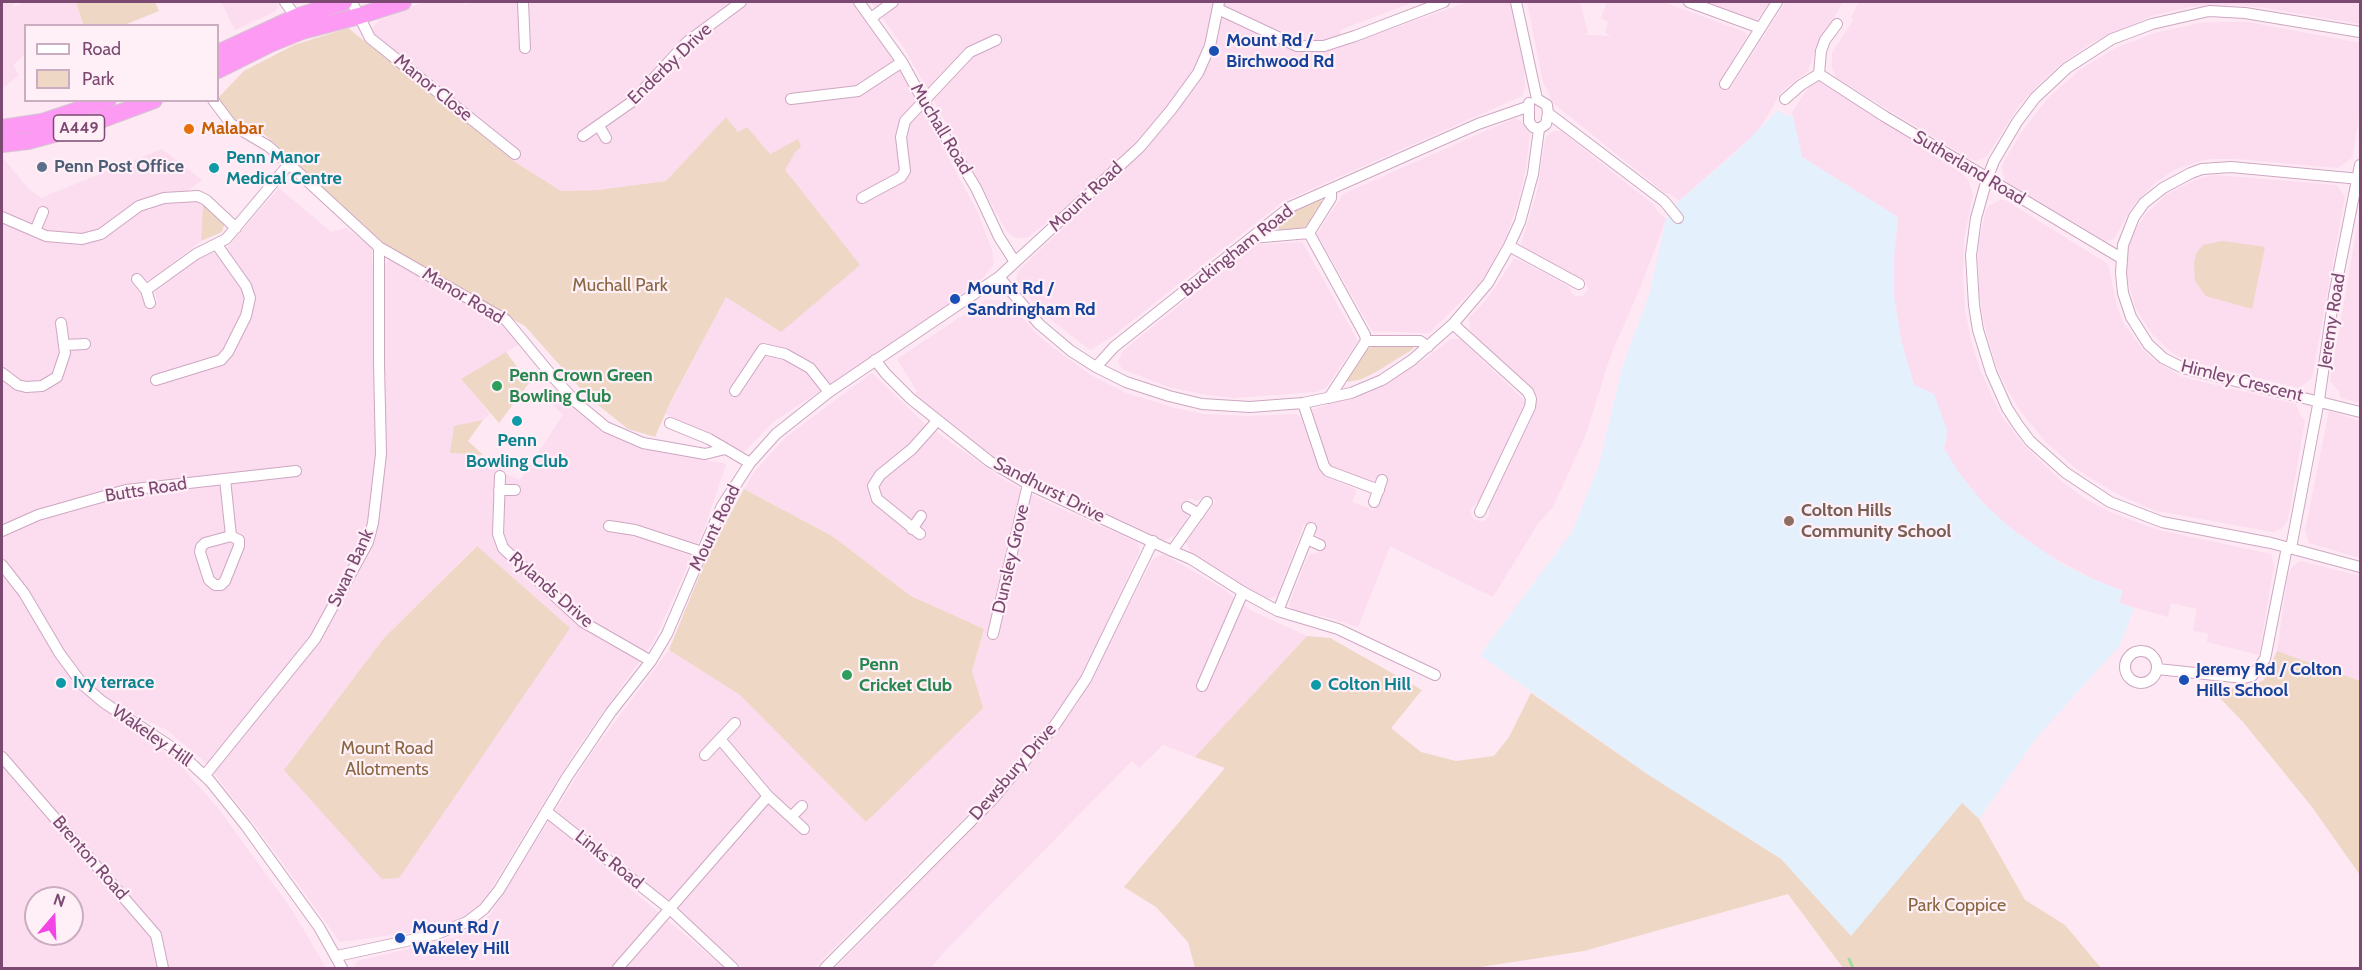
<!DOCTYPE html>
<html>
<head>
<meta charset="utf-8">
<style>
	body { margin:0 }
	#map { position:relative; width:2362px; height:970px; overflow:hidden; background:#fee8f4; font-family:Cabin,sans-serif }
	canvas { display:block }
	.frame { position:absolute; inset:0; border:3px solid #7c4972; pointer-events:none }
	.legend { position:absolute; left:24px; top:24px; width:195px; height:78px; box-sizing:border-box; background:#fff0f8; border:2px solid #cbadc2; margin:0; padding:8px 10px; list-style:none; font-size:18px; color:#7c4972 }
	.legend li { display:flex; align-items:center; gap:12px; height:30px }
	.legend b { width:30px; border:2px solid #cbadc2 }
	.north { position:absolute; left:24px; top:886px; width:60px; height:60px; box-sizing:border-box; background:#fff0f8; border:2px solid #cbadc2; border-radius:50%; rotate:19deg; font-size:16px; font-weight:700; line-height:24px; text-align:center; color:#7c4972 }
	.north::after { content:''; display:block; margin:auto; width:21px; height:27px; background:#f244e7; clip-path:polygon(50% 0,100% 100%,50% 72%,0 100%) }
</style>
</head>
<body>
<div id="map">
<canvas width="2362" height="970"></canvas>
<div class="frame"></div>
<ul class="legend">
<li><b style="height:8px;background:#fff"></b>Road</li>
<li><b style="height:16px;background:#eed7c4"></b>Park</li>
</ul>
<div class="north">N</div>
</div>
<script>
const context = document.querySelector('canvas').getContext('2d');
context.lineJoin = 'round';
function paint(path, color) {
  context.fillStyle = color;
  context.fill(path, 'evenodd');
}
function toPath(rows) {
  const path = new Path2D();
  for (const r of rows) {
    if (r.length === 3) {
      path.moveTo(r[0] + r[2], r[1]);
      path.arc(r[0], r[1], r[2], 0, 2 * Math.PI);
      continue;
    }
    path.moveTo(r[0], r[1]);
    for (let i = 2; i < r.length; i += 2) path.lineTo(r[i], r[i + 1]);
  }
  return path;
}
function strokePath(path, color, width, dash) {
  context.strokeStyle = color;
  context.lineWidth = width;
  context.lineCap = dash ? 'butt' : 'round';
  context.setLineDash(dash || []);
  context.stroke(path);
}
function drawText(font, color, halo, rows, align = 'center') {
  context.font = font + ' Cabin,sans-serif';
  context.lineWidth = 4.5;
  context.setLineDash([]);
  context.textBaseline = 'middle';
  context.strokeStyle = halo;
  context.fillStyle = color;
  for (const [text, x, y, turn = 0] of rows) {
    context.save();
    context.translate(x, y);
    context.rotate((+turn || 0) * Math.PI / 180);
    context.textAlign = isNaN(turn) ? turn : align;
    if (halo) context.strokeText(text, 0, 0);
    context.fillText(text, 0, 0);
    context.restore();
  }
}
paint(toPath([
	[2,2,13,2,14,7,24,2,76,2,82,25,26,26,25,54,13,65,19,75,2,89],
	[221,2,276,2,279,6,274,12,235,30],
	[425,2,460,2,466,5,471,2,854,2,894,56,977,211,992,250,994,264,983,278,918,326,773,422,744,452,665,414,726,297,781,332,785,170,798,139,770,154,747,127,738,132,726,117,666,181,598,190,560,191,518,164,363,40,379,20],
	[871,2,1414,2,1340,30,1343,46,1468,2,1511,2,1524,64,1525,87,1522,96,1282,202,1113,336,1090,350,1041,312,1016,280,1019,270,1067,224,1058,214,1028,237,1016,238,1007,232,906,51],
	[1527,2,1580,2,1588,33,1586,35,1612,36,1605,33,1608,22,1601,18,1607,2,1663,2,1745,32,1747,36,1720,82,1731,87,1786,2,1843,2,1814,53,1808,71,1782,91,1758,131,1679,201,1669,193,1665,193,1553,103,1543,82],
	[1705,2,1769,2,1759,17,1754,20],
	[1859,2,2360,2,2360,24,2265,8,2237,5,2191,7,2154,15,2093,42,2061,64,2040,83,2018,107,1987,156,1977,161,1970,159,1836,78,1832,68,1832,53,1854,19,1851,17],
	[2223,22,2248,22,2360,43,2360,111,2352,158,2338,168,2237,159,2211,159,2197,162,2174,170,2155,183,2132,207,2114,239,2106,241,2008,183,2004,178,2002,167,2004,161,2022,132,2047,99,2081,69,2116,48,2154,33,2200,23],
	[1814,79,1868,111,1964,175,1968,180,1973,195,1964,239,1963,279,1965,310,1971,340,1979,367,1992,397,2003,418,2023,444,2061,481,2087,500,2110,512,2158,530,2271,554,2274,565,2259,655,2207,642,2208,633,2193,631,2197,609,2171,603,2168,617,2119,603,2122,590,2093,579,2036,548,1991,512,1959,473,1944,449,1947,437,1934,394,1914,385,1901,340,1894,295,1894,258,1898,217,1802,157,1792,112],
	[1515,118,1522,122,1530,134,1526,168,1519,199,1507,235,1486,274,1479,284,1429,333,1372,331,1317,234,1343,194],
	[1554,131,1561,131,1654,205,1655,209,1666,219,1640,288,1610,357,1586,434,1553,507,1537,525,1493,597,1390,546,1358,627,1326,617,1293,611,1289,604,1307,558,1310,554,1318,553,1323,540,1316,535,1317,529,1304,524,1277,596,1267,599,1191,554,1186,542,1216,501,1205,495,1198,501,1189,498,1181,509,1188,514,1187,521,1175,535,1164,540,1036,482,980,448,913,395,917,391,897,359,986,300,1003,300,1008,302,1039,336,1055,349,1091,375,1126,393,1175,408,1203,414,1250,416,1297,414,1301,418,1320,472,1326,477,1357,490,1352,502,1374,510,1376,507,1378,507,1388,479,1379,476,1372,483,1329,466,1312,410,1374,389,1425,359,1451,339,1460,339,1525,401,1525,406,1481,498,1470,510,1473,519,1483,522,1489,516,1489,507,1536,408,1536,399,1471,333,1469,318,1487,299,1514,259,1520,260,1569,287,1572,294,1575,296,1583,296,1588,289,1586,282,1583,279,1521,247,1521,244,1537,192,1545,140,1548,135],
	[162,149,202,180,188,190,203,204,201,241,150,280,144,280,135,274,129,277,149,307,158,301,154,294,157,288,198,258,227,248,279,188,331,232,346,228,372,247,375,316,385,318,385,265,389,260,505,323,520,344,461,379,490,414,483,420,454,427,451,453,498,457,501,472,520,480,563,415,547,399,558,388,576,410,629,444,726,464,705,527,654,641,574,753,486,897,468,916,430,930,340,942,257,828,205,762,167,730,116,706,97,691,74,668,33,596,2,557,2,157,29,189,41,198],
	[476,546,570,628,284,770,384,638],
	[2215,175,2336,185,2345,196,2312,378,2299,388,2185,360,2171,352,2153,335,2136,309,2125,271,2127,250,2136,229,2145,215,2167,194,2197,179],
	[2000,200,2005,200,2108,264,2117,306,2124,324,2142,349,2154,360,2182,377,2296,404,2301,416,2305,420,2288,520,2282,528,2273,532,2157,511,2125,498,2095,481,2074,467,2046,442,2021,412,2007,389,1997,368,1984,324,1979,291,1978,247,1986,210,1990,205],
	[2360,212,2360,403,2341,398,2339,391,2330,381],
	[1302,242,1358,341,1325,389,1316,392,1234,398,1202,394,1168,387,1122,369,1118,361,1124,350,1254,245],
	[872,373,925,424,1001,478,1046,502,1137,542,1140,550,1084,674,1052,720,999,783,814,968,743,968,603,845,594,858,724,968,354,968,357,961,457,937,490,915,590,755,669,650,740,695,865,821,972,671,984,629,911,596,832,536,744,489,756,470,786,437],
	[2329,411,2360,421,2360,558,2309,543,2305,531],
	[1163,554,1222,588,1252,611,1307,636,1195,757,1163,745,1139,768,1132,761,943,953,931,968,835,968,1009,790,1077,705,1153,559],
	[2301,561,2360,576,2360,681,2277,651,2288,575,2293,566],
	[2,576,19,596,81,692,101,708,145,735,179,764,218,808,292,910,326,968,2,968],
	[36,898,72,898,72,934,36,934]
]), '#fcdcef');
paint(toPath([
	[1778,110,1785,115,1793,116,1802,157,1898,217,1894,258,1894,295,1901,340,1914,385,1934,394,1947,430,1944,449,1959,473,1982,502,2013,530,2062,564,2093,579,2123,591,2119,603,2134,608,2120,645,2037,737,1979,819,1962,803,1851,937,1781,859,1647,774,1480,655,1572,532,1599,465,1622,368,1650,292,1666,219,1679,201,1736,152]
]), '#e4f0fb');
paint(toPath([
	[76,2,155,2,159,11,124,25,83,25],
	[348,28,518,164,561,191,598,190,666,181,726,117,738,132,747,127,770,154,798,139,801,147,795,152,785,170,860,265,781,332,726,297,670,403,655,437,628,429,588,397,525,326,467,294,468,291,399,257,264,134,241,125,227,112,218,98,244,71,294,45],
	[1320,199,1323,203,1307,227,1285,232,1278,229,1278,223,1286,216,1302,206],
	[203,204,224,225,222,232,201,241],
	[2223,241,2265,247,2252,309,2206,296,2195,281,2194,264,2196,254,2203,245],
	[1375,345,1413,346,1413,349,1376,372,1362,379,1348,382,1347,380,1364,351],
	[506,352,529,383,499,423,461,379],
	[483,420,468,441,483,455,450,453,454,426],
	[744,489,832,536,911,596,984,629,972,671,983,708,866,822,740,695,669,650,707,557],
	[477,546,570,628,399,878,382,879,284,770,384,638],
	[1307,636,1330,638,1422,690,1391,728,1421,752,1456,761,1494,756,1509,737,1531,693,1647,774,1781,859,1851,936,1962,803,1979,819,2025,900,2065,925,2101,968,1843,968,1788,894,1584,951,1474,968,1195,968,1188,942,1156,907,1124,887,1225,768,1195,757],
	[2277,651,2360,681,2360,875,2312,807,2243,722,2207,685,2247,689,2264,680]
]), '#eed7c4');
strokePath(toPath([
	[1849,959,1853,968]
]), '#a0dd9f', 3);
const minor = toPath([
	[285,2,296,17],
	[352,2,370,38,515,154],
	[523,2,525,48],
	[859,2,902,62,924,102,976,188,999,237,1015,262],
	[1516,2,1537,99],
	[1689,2,1760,28],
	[1218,9,1297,46,1324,46,1355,36,1444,2],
	[871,18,893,2],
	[1837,24,1825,40,1821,51,1819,74,1884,116,2121,258],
	[2360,32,2245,13,2209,11,2152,24,2112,39,2067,68,2035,98,2017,122,1994,161,1987,179,1976,218,1971,255,1974,305,1978,330,1991,372,2007,408,2018,425,2030,441,2066,473,2110,502,2162,522,2271,543,2360,567],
	[1725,84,1777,2],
	[791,99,858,91,902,62],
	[1537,99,1547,105,1548,113,1546,124,1539,129],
	[1785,99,1801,85,1819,74],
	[213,100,231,124,268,146,289,164,379,247,506,320,553,377,577,403,606,427,643,443,705,454,725,449],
	[1529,103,1529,122,1533,127,1539,129],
	[1548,113,1664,201,1678,218],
	[599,126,606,138],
	[583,136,633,101,687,42,741,2],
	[2360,179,2231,167,2202,169,2191,173,2163,188,2144,203,2134,217,2123,245,2121,273,2123,293,2131,317,2148,344,2163,358,2183,368,2360,412],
	[862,198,901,177,905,171,901,137,905,121,970,52,996,40],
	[2,217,46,236,82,239,101,234,139,206,164,198,198,196,206,200,236,228],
	[35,231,43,212],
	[1309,233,1365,335,1366,341],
	[1252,238,1309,233,1331,198,1331,189],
	[1509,246,1579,284],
	[999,277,1039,324,1071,351,1096,367,1126,382,1169,396,1202,404,1250,407,1303,403,1351,393,1382,380,1412,360,1453,324,1488,283,1509,246,1520,222,1533,174,1539,129],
	[137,279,146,290,150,303],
	[146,290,196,254,226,239,289,164],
	[1453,324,1528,392,1531,399,1530,407,1480,512],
	[65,345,85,344],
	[875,360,886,374,911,399,989,461,1028,484,1172,551,1207,502],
	[1096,367,1114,347,1290,207,1478,124,1527,107],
	[2,373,18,385,26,387,42,386,57,377,65,353,61,323],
	[156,380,221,360,228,352,246,316,250,298,246,286,217,245],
	[735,391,763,349,785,354,810,368,829,392],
	[1329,398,1366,341,1420,341,1428,347],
	[1303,403,1324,466,1328,471,1379,490],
	[670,423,709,439,750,463],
	[500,476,498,534,503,548,583,622,651,661],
	[225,479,231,536,239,540,239,546,225,581,221,585,215,585,209,580,200,552,201,547,205,543,231,536],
	[499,490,515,490],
	[1374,502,1382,480],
	[1187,507,1199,514],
	[609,526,635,530,702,552],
	[912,529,921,516],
	[2,531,38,515,126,490,296,471],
	[920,534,877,499,873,486,880,475,912,449,937,421],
	[1307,539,1320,545],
	[2291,548,2319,400,2334,296,2360,165],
	[1172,551,1191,559,1243,592,1278,611,1338,629,1435,675],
	[2,565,24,593,60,654,83,685,103,702,179,752,210,781,246,826,319,927,342,968],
	[1278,611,1311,528],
	[993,634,1028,484],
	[2141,667,16],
	[2157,669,2244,678,2252,676,2265,659,2287,547],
	[1202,686,1243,592],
	[735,723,720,739,768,796,804,829],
	[705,755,720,739],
	[2,757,156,935,163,968],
	[205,775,315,639,368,542,373,523,381,454,379,364,379,247],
	[547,812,670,909,733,968],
	[791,817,802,806],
	[337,956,434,935,467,922,484,909,499,890,567,777,611,712,651,661,667,634,722,506,750,463,776,434,829,392,999,277,1140,147,1171,110,1198,73,1210,46,1219,2],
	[618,968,768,796],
	[825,968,992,800,1055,725,1086,679,1153,541]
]);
const highway = toPath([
	[218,53,296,17,344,2],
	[218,70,270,44,302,31,359,16,403,2],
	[2,128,42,122,108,100],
	[2,144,28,141,84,126,154,100]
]);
strokePath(minor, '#cda7c2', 12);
strokePath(highway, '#d5c5d2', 18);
strokePath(minor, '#fff', 10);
strokePath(highway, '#fd9af3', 16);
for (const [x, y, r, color] of [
	[1214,51,6,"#1a4fb4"],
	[189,129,6,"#e8710a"],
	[42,167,6,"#5c6f8a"],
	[214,168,6,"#0f9aa8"],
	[955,299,6,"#1a4fb4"],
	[497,386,6,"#2e9e5b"],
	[517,421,6,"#0f9aa8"],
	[1789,521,6,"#8d6e63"],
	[847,675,6,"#2e9e5b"],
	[2184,680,6,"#1a4fb4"],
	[61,683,6,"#0f9aa8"],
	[1316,685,6,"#0f9aa8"],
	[400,938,6,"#1a4fb4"]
]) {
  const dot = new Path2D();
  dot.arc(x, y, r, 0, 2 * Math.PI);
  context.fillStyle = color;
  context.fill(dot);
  strokePath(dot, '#fff0f8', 2);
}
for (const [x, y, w] of [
	[79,128,51]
]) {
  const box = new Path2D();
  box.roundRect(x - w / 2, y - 13, w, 26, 4.5);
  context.fillStyle = '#fff0f8';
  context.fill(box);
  strokePath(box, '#7c4972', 1.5);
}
drawText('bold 16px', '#7c4972', null, [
	["A449",79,128]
]);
drawText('bold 18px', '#164399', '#fff0f8', [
	["Mount Rd /",1226,41],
	["Birchwood Rd",1226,62],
	["Mount Rd /",967,289],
	["Sandringham Rd",967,310],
	["Jeremy Rd / Colton",2196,670],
	["Hills School",2196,691],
	["Mount Rd /",412,928],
	["Wakeley Hill",412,949]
], 'left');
drawText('18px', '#7c4972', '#fff0f8', [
	["Enderby Drive",670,64,-44],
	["Manor Close",433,88,39],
	["Muchall Road",941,129,59],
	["Sutherland Road",1969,168,31],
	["Mount Road",1086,197,-43],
	["Buckingham Road",1237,251,-38],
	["Manor Road",463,296,31],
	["Jeremy Road",2332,321,-81],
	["Himley Crescent",2242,381,14],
	["Butts Road",146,490,-9],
	["Sandhurst Drive",1049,490,27],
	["Mount Road",715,528,-64],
	["Dunsley Grove",1011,559,-77],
	["Swan Bank",351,568,-65],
	["Rylands Drive",551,590,41],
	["Wakeley Hill",152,736,35],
	["Dewsbury Drive",1013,772,-49],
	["Brenton Road",90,858,49],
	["Links Road",609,860,39]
]);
drawText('bold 18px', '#c56008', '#fff0f8', [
	["Malabar",201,129]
], 'left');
drawText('bold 18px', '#0d838f', '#fff0f8', [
	["Penn Manor",226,158],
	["Medical Centre",226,179],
	["Penn",517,441,"center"],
	["Bowling Club",517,462,"center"],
	["Ivy terrace",73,683],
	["Colton Hill",1328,685]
], 'left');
drawText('bold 18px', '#4e5e75', '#fff0f8', [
	["Penn Post Office",54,167]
], 'left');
drawText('18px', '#896841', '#fff0f8', [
	["Muchall Park",620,286],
	["Mount Road",387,749],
	["Allotments",387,770],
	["Park Coppice",1957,906]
]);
drawText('bold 18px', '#27864d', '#fff0f8', [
	["Penn Crown Green",509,376],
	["Bowling Club",509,397],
	["Penn",859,665],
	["Cricket Club",859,686]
], 'left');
drawText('bold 18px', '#785e54', '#fff0f8', [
	["Colton Hills",1801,511],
	["Community School",1801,532]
], 'left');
</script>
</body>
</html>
